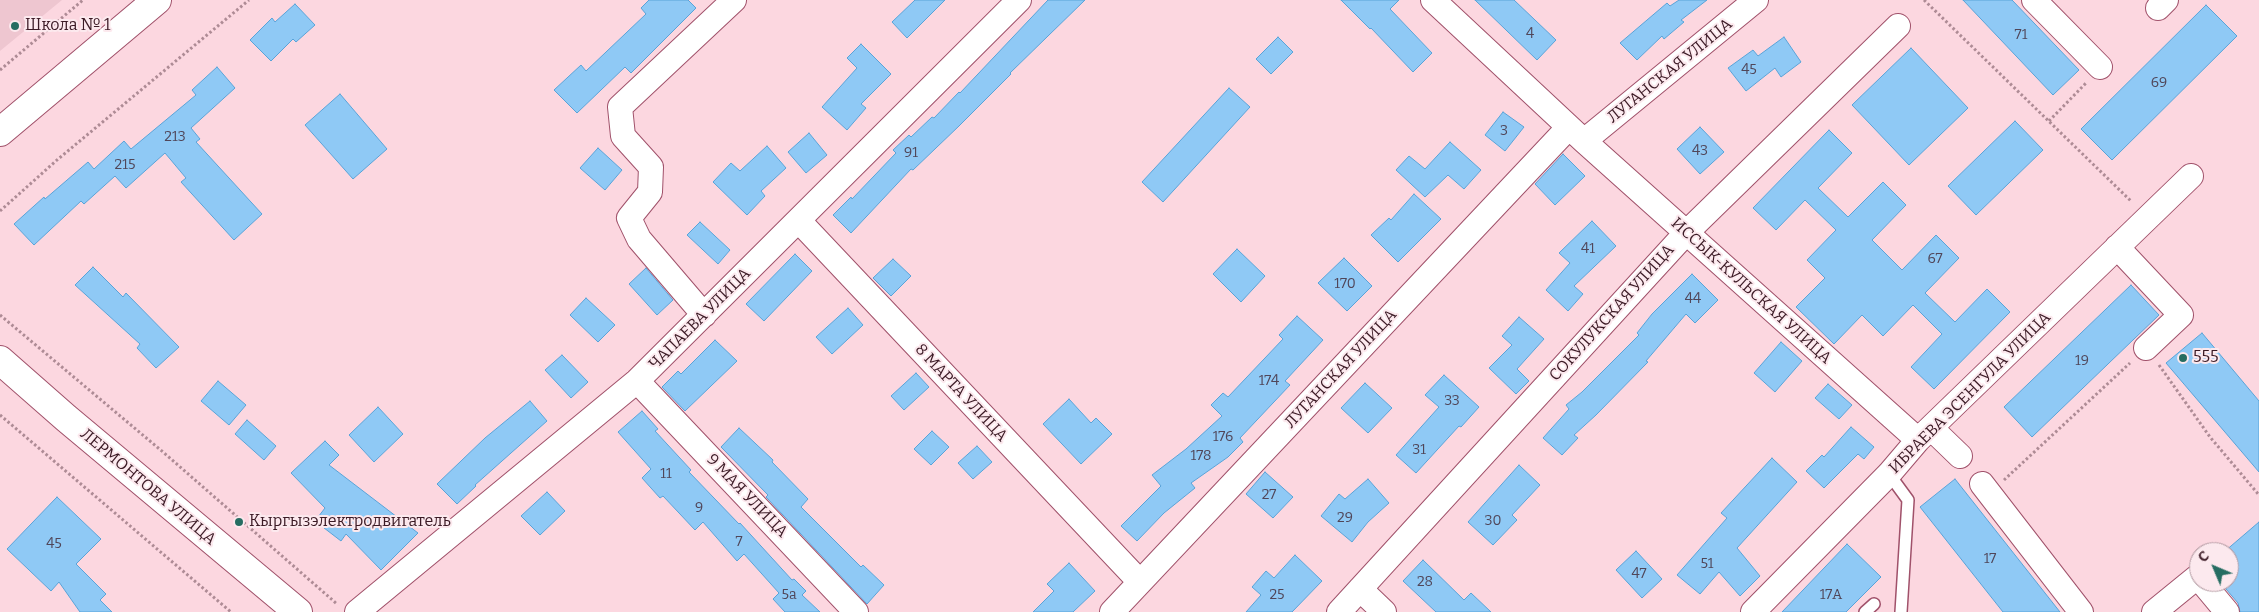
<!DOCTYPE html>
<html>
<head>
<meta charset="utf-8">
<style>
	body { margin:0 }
	#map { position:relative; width:2259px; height:612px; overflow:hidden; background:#fcd7e0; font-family:Bitter,serif }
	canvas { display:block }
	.north { position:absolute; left:2189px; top:542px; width:50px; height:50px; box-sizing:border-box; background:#fce9ee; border:1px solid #af969e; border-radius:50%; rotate:315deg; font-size:14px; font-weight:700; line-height:20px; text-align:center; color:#3b1a25 }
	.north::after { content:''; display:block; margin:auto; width:18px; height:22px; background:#266d62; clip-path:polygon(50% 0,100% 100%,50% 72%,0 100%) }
</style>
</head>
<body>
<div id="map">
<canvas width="2259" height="612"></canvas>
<div class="north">С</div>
</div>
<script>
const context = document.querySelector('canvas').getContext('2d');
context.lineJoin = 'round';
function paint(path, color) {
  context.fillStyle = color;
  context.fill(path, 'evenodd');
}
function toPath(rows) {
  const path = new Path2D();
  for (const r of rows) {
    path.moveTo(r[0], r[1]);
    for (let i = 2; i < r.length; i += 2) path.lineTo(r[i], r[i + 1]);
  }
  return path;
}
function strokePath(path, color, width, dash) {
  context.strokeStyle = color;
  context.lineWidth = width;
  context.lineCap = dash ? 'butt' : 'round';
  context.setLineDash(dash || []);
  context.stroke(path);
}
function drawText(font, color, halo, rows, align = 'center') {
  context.font = font + ' Bitter,serif';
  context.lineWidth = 4;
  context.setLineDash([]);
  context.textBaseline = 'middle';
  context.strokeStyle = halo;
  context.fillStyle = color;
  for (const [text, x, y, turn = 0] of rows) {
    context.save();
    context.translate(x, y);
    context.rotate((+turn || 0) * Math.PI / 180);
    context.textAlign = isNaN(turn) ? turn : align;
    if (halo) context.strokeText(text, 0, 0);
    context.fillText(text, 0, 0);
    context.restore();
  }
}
paint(toPath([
	[0,0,62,0,0,51]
]), '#eec6d0');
const building = toPath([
	[649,0,688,0,696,8,631,73,625,67,577,113,554,90,581,65,586,71,646,14,641,8,649,0],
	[915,0,945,0,907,38,892,22,915,0],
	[1048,0,1085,0,1010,73,1011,74,959,126,913,170,911,169,851,233,833,215,851,197,852,199,896,153,893,150,909,135,911,137,932,117,934,118,959,92,960,93,1048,0],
	[1341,0,1399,0,1390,9,1432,53,1413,72,1371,28,1370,29,1341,0],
	[1475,0,1514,0,1556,40,1537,60,1475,0],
	[1679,0,1707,0,1681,20,1684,22,1664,39,1662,36,1637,60,1620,43,1667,3,1670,6,1679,0],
	[1963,0,2012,0,2079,70,2053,95,1963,0],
	[295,4,315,25,296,42,293,39,271,61,250,40,272,18,275,22,295,4],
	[2206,5,2237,36,2112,160,2081,129,2206,5],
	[1278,37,1293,52,1271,74,1256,59,1278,37],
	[1784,37,1801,62,1781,77,1775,68,1746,91,1728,68,1753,50,1758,56,1784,37],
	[861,44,891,74,861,104,866,108,847,130,822,107,857,68,847,58,861,44],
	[1911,48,1968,108,1909,165,1852,105,1911,48],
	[217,67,235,88,191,128,200,139,196,142,262,214,234,240,181,182,186,178,165,153,126,188,115,176,84,204,81,201,34,245,14,224,44,197,45,199,88,162,94,169,124,141,131,149,196,95,192,90,217,67],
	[1229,88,1250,107,1163,202,1142,182,1229,88],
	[340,94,387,149,353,179,305,125,340,94],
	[1503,112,1524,127,1505,151,1485,135,1503,112],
	[2015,121,2043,150,1976,215,1948,186,2015,121],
	[1700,127,1724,152,1700,174,1677,149,1700,127],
	[1829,130,1852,153,1818,188,1848,217,1883,182,1906,205,1872,240,1902,270,1936,235,1959,258,1925,293,1955,322,1987,289,2010,312,1934,389,1911,367,1942,334,1913,305,1883,336,1862,315,1834,344,1796,307,1825,278,1807,260,1836,230,1805,200,1776,230,1753,208,1829,130],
	[809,133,827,155,806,173,788,152,809,133],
	[1450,142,1481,170,1464,189,1448,175,1425,197,1396,170,1409,156,1425,169,1450,142],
	[767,146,786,168,761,191,765,196,747,215,713,182,731,163,740,171,767,146],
	[598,148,622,170,605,190,580,168,598,148],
	[1563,154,1585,176,1555,205,1535,184,1563,154],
	[1414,194,1441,219,1398,262,1371,235,1389,218,1391,220,1414,194],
	[1592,221,1616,246,1574,286,1583,294,1568,311,1546,290,1570,263,1559,253,1592,221],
	[700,222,730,250,718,264,687,235,700,222],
	[1237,249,1265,276,1241,302,1213,274,1237,249],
	[795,254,812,271,764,321,746,304,795,254],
	[1344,258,1372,286,1347,311,1318,283,1344,258],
	[893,259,911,276,891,296,873,278,893,259],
	[93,267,123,297,126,293,179,347,156,368,137,348,140,344,75,285,93,267],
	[646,268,673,300,657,315,629,284,646,268],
	[1692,274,1718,300,1695,323,1686,314,1646,361,1648,362,1596,415,1574,435,1578,438,1562,455,1543,438,1569,409,1566,405,1582,392,1639,335,1637,333,1652,314,1692,274],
	[2131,285,2159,315,2032,437,2004,407,2131,285],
	[586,298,615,325,598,342,570,315,586,298],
	[848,308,863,325,832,354,816,337,848,308],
	[1297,316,1323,340,1285,381,1290,385,1240,438,1243,442,1228,457,1191,483,1195,488,1164,513,1137,541,1121,526,1161,486,1152,475,1186,449,1222,416,1211,405,1223,393,1228,397,1283,339,1279,335,1297,316],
	[1519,317,1544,339,1517,369,1529,381,1516,394,1489,368,1512,345,1502,336,1519,317],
	[2202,333,2259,401,2259,472,2166,363,2202,333],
	[715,340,737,361,685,411,662,387,678,371,681,374,715,340],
	[1781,342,1802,361,1775,392,1754,373,1781,342],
	[562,355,588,382,571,398,545,370,562,355],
	[916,373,929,387,904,410,891,396,916,373],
	[1444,375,1479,407,1461,427,1459,426,1416,473,1396,455,1439,407,1425,395,1444,375],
	[218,381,246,405,229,425,201,401,218,381],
	[1365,383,1392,408,1368,433,1341,408,1365,383],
	[1828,384,1852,405,1839,419,1815,398,1828,384],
	[1069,399,1091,423,1096,418,1112,434,1081,464,1043,424,1069,399],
	[530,401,547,421,475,485,476,486,457,504,437,484,485,438,530,401],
	[378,407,403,434,374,462,349,435,378,407],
	[642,411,658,429,655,431,691,470,689,472,739,524,740,523,792,580,794,579,806,591,802,595,820,612,785,612,773,599,779,593,744,554,737,561,703,522,695,530,663,496,660,498,642,478,651,469,618,432,642,411],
	[247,420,276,446,264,460,235,434,247,420],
	[1851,427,1874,447,1864,459,1858,454,1824,488,1806,471,1822,455,1824,457,1851,427],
	[739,428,773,460,772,462,808,499,801,507,861,567,863,565,884,585,867,604,766,497,768,495,721,447,739,428],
	[932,431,949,447,931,465,914,449,932,431],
	[325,441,339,455,329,465,418,533,381,570,346,534,341,541,315,521,325,508,291,473,325,441],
	[977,446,992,462,973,479,958,463,977,446],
	[1772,458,1797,482,1737,548,1760,576,1740,596,1719,572,1700,594,1677,575,1727,518,1721,513,1772,458],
	[1519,465,1540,485,1512,515,1517,520,1493,545,1468,522,1519,465],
	[1265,472,1293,497,1273,518,1246,494,1265,472],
	[1368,479,1389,503,1368,522,1352,542,1321,516,1339,494,1345,499,1368,479],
	[1955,479,2060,612,2003,612,1920,507,1955,479],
	[547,492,565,511,540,535,521,516,547,492],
	[57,497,101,539,76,564,106,594,100,600,112,612,80,612,59,582,51,591,7,549,57,497],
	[2259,522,2259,612,2240,612,2238,603,2220,582,2229,582,2229,552,2224,552,2259,522],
	[1847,544,1881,577,1846,612,1782,612,1847,544],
	[1636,551,1662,579,1642,598,1616,570,1636,551],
	[1295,555,1322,581,1292,612,1246,612,1261,595,1252,587,1266,571,1274,578,1295,555],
	[1423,560,1464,600,1471,593,1491,612,1436,612,1403,581,1423,560],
	[1069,563,1095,591,1073,612,1033,612,1054,591,1047,584,1069,563]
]);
paint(building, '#8fc9f5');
strokePath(building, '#59a3d8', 1);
const service = toPath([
	[1889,474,1908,500,1901,612],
	[1865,612,1874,604]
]);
const minor = toPath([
	[1433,0,1584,141,1918,440],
	[2034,0,2100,67],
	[2158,8,2166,0],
	[1584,141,1756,0],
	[799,221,1140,582],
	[2117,247,2181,315,2146,348],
	[704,315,639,239,629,218,650,192,651,167,623,136,620,107,734,0],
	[637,381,856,612],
	[1931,428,1960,456],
	[1982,484,2081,612],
	[2202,582,2227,612],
	[1360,589,1384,612],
	[357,612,637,381,1019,0],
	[1112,612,1569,127],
	[1339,612,1686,233,1898,26],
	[1753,612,1889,474,1918,440,2191,176],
	[2154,612,2197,577,2199,579]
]);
const secondary = toPath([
	[0,132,157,0],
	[0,360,66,418,298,612]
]);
strokePath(service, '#a0516a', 14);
strokePath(minor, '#a0516a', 26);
strokePath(secondary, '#a0516a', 30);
strokePath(toPath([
	[1924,0,2132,202],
	[0,70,83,0],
	[2049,121,2087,82],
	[0,211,57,160,249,0],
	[0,315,163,452,337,604],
	[2159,365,2210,437,2259,495],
	[0,415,231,612],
	[2004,480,2130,363]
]), '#ae8b95', 3, [2.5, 2.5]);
strokePath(service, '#fff', 11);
strokePath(minor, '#fff', 24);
strokePath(secondary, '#fff', 28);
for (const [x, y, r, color] of [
	[15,26,5,"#266d62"],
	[2183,358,5,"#266d62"],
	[239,522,5,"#266d62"]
]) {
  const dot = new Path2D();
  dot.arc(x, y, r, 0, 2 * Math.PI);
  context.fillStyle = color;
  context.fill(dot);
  strokePath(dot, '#fce9ee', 2);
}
drawText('14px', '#504659', null, [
	["4",1530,34],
	["71",2021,35],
	["45",1749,70],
	["69",2159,83],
	["3",1504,131],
	["213",175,137],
	["43",1700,151],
	["91",911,153],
	["215",125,165],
	["41",1588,249],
	["67",1935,259],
	["170",1345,284],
	["44",1693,299],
	["19",2082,361],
	["174",1269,381],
	["33",1452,401],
	["176",1223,437],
	["31",1419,450],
	["178",1201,456],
	["11",666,474],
	["27",1269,495],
	["9",699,508],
	["29",1345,518],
	["30",1493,521],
	["7",739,542],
	["45",54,544],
	["17",1990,559],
	["51",1707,564],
	["47",1639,574],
	["28",1425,582],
	["5а",789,595],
	["25",1277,595],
	["17А",1831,595]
]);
drawText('16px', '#3b1a25', '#fce9ee', [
	["Школа № 1",25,26],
	["555",2193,358],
	["Кыргызэлектродвигатель",249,522]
], 'left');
drawText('16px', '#3b1a25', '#fce9ee', [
	["ЛУГАНСКАЯ УЛИЦА",1670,71,-39],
	["ИССЫК-КУЛЬСКАЯ УЛИЦА",1751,291,42],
	["СОКУЛУКСКАЯ УЛИЦА",1612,313,-48],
	["ЧАПАЕВА УЛИЦА",700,319,-45],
	["ЛУГАНСКАЯ УЛИЦА",1341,369,-47],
	["8 МАРТА УЛИЦА",961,393,47],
	["ИБРАЕВА ЭСЕНГУЛА УЛИЦА",1970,393,-45],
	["ЛЕРМОНТОВА УЛИЦА",148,487,40],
	["9 МАЯ УЛИЦА",747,496,46]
]);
</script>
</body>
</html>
